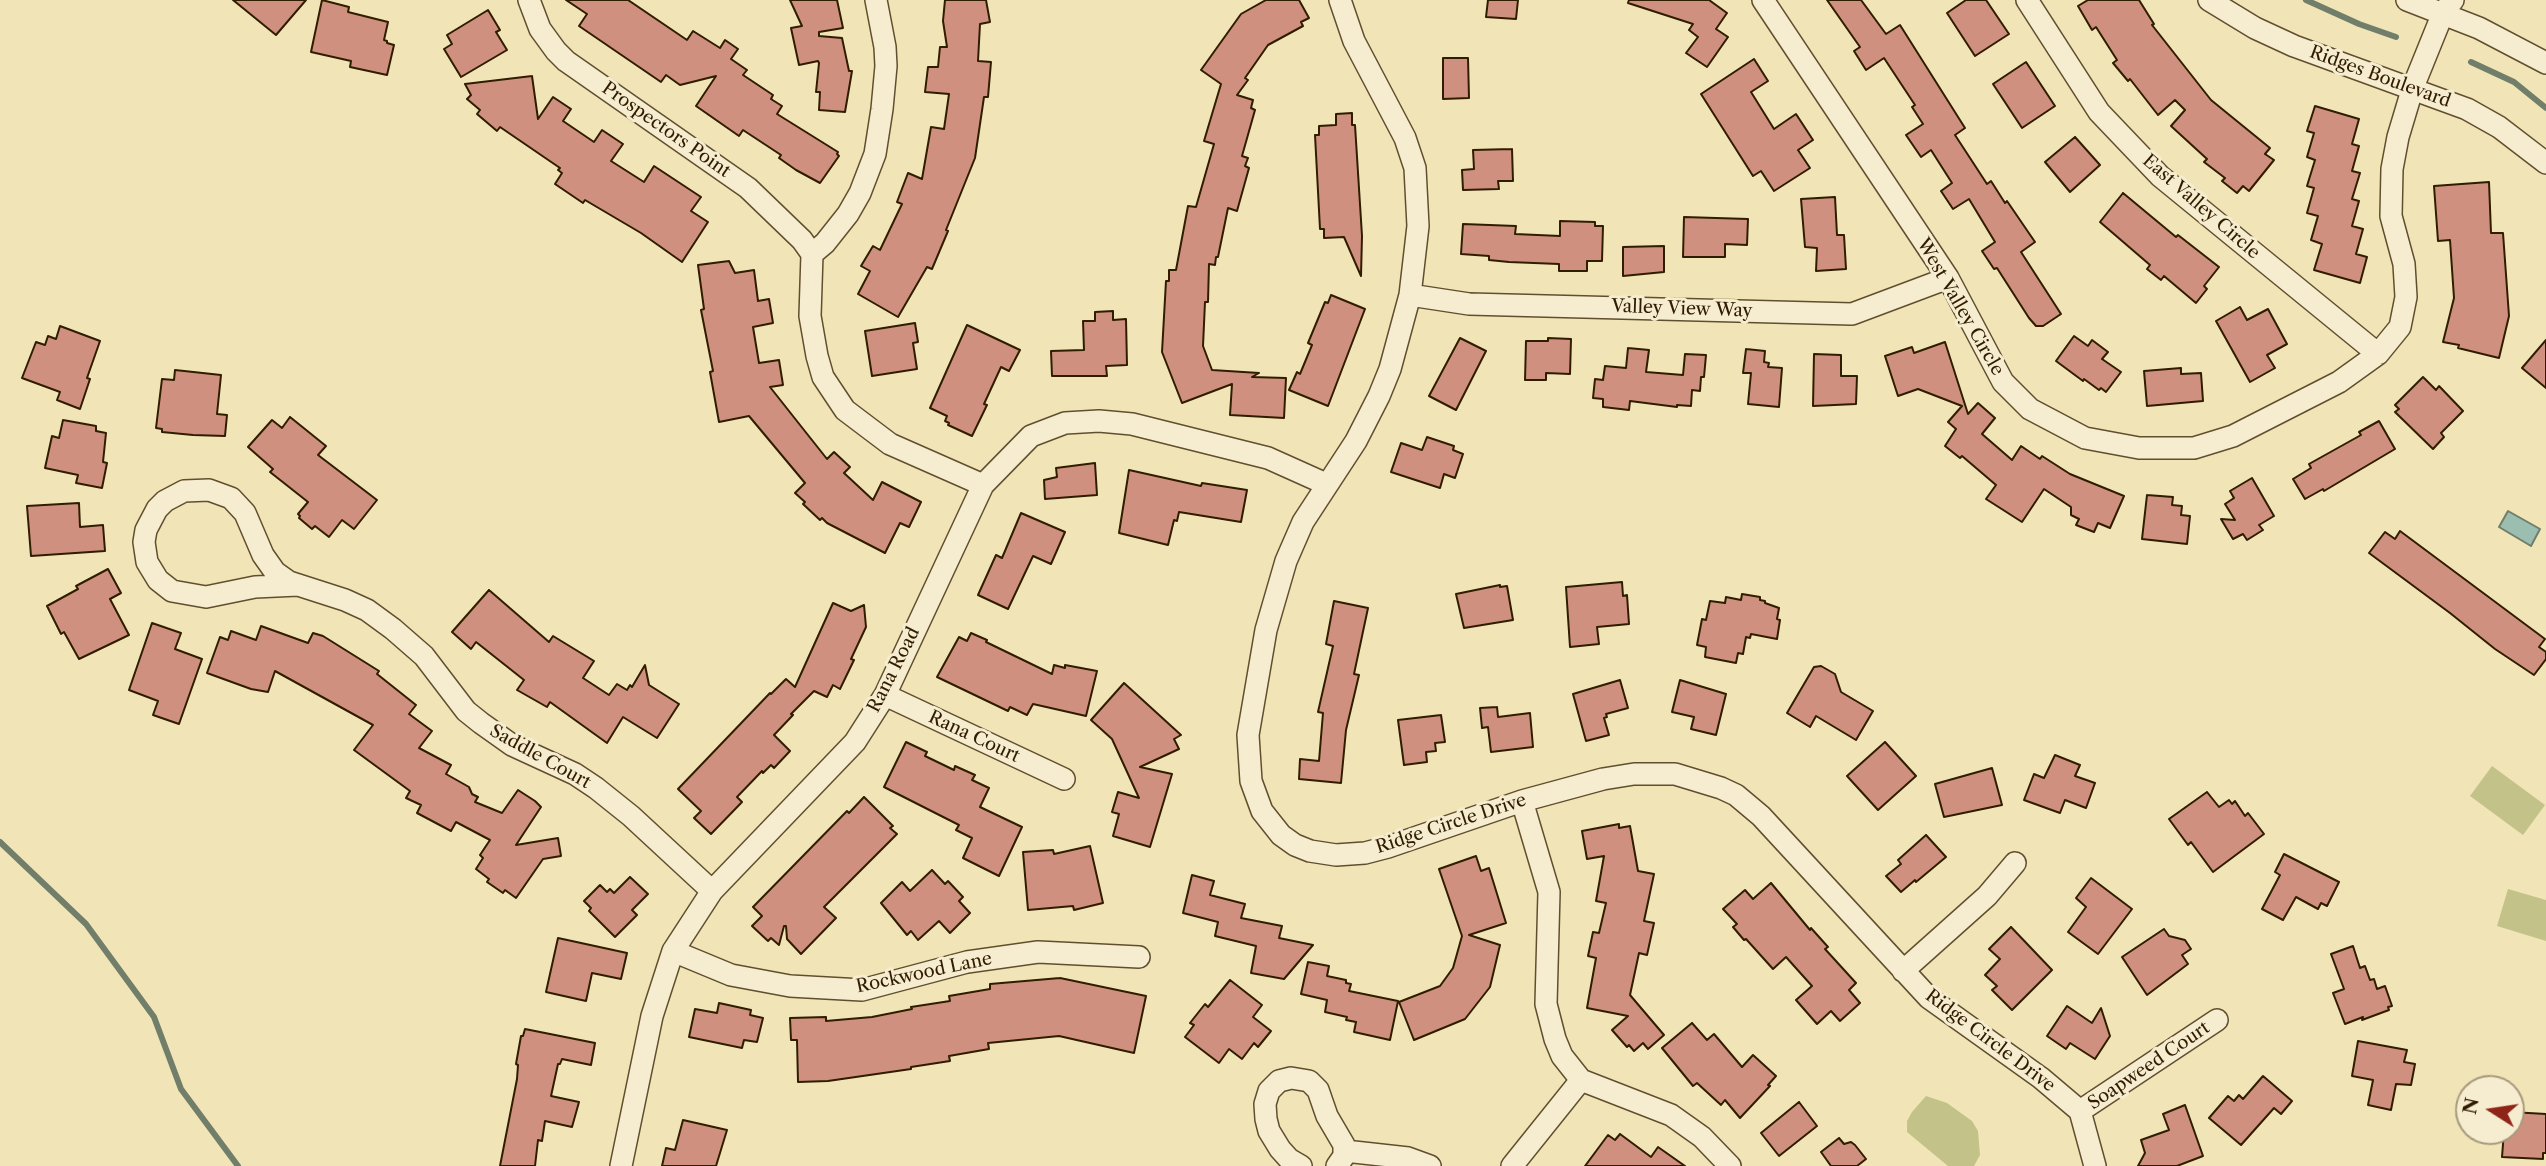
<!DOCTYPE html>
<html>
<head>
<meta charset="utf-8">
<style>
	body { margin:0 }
	#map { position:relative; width:2546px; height:1166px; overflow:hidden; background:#f1e4b6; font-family:"Libre Caslon Text",serif }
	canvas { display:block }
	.north { position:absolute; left:2455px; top:1075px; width:70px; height:70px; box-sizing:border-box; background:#f6edd0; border:2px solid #a79a7d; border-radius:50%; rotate:282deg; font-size:19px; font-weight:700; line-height:28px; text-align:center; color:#301d00 }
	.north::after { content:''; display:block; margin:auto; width:24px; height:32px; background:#8f2418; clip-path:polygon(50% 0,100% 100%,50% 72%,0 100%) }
</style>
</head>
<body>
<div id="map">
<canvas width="2546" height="1166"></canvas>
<div class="north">N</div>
</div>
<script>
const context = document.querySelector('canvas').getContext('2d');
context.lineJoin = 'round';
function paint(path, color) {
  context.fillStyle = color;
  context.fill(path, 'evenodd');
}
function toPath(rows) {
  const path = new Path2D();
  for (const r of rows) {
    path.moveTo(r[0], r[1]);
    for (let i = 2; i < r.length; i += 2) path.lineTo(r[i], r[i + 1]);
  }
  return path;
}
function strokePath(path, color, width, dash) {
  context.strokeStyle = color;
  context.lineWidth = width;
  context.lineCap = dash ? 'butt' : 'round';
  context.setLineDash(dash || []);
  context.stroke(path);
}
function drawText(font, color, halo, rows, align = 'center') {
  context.font = font + ' "Libre Caslon Text",serif';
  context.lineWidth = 6;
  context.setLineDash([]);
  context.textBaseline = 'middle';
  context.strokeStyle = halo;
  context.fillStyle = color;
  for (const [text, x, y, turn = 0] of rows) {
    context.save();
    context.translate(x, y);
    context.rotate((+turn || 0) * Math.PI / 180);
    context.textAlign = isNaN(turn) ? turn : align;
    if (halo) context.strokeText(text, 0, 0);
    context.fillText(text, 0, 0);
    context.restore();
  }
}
paint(toPath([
	[2492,766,2545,805,2523,835,2470,796],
	[2508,889,2546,900,2546,941,2497,926],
	[1926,1096,1947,1103,1972,1121,1978,1131,1980,1155,1974,1166,1948,1166,1907,1132,1907,1121,1912,1112]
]), '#c2c289');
const water = toPath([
	[2508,511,2540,529,2531,546,2499,527,2508,511]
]);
paint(water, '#9bbeb1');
strokePath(water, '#707e6a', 2);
strokePath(toPath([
	[2306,0,2359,24,2396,37],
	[2471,62,2514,82,2546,108],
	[0,842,86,924,154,1017,181,1089,238,1166]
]), '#707e6a', 6);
const building = toPath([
	[233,0,306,0,276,35,233,0],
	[322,0,349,7,348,12,388,22,384,40,387,41,387,43,394,45,387,75,350,67,351,61,311,52,322,0],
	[566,0,628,0,687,40,693,31,720,48,725,40,738,49,731,59,747,70,743,75,773,95,771,99,782,106,777,114,838,152,837,154,839,156,820,183,796,170,779,158,781,155,743,130,739,136,696,106,716,76,680,85,666,75,661,82,579,26,587,14,566,0],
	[790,0,837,0,843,28,819,32,819,36,842,38,849,71,852,71,845,112,819,110,820,92,816,92,819,63,818,61,799,65,791,28,802,26,790,0],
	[945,0,986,0,990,22,980,24,978,61,991,62,988,97,984,97,975,158,946,230,948,231,932,269,927,267,898,317,858,294,870,271,861,266,873,246,880,250,902,204,897,202,908,173,922,179,931,127,944,129,949,94,925,92,928,67,938,67,940,47,947,47,943,21,945,0],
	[1266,0,1299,0,1309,18,1301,22,1303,26,1268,45,1245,78,1248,80,1237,95,1253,100,1251,108,1255,110,1242,156,1248,158,1245,166,1249,168,1237,211,1228,208,1218,257,1216,257,1215,265,1209,264,1208,302,1205,302,1203,346,1212,370,1259,373,1252,377,1286,378,1284,418,1230,415,1232,384,1182,403,1162,352,1166,281,1169,281,1169,270,1176,270,1188,206,1196,207,1214,144,1204,141,1221,84,1201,70,1241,14,1266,0],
	[1488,0,1518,0,1516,19,1486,17,1488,0],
	[1629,0,1709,0,1727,13,1716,29,1728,37,1707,67,1686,53,1698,37,1689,30,1693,24,1628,3,1629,0],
	[1827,0,1861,0,1886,34,1900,25,1965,128,1955,135,1987,184,1991,181,2005,203,2007,201,2035,242,2021,252,2061,314,2043,326,2036,326,2029,318,1997,268,1994,269,1982,251,1995,242,1969,199,1953,209,1941,191,1952,183,1931,150,1921,157,1906,135,1923,124,1912,107,1915,105,1884,58,1866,70,1854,51,1860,47,1827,0],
	[1966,0,1986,0,2009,34,1975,56,1947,13,1966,0],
	[2088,0,2139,0,2154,24,2152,25,2211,100,2270,148,2265,154,2274,160,2249,191,2243,186,2237,193,2222,181,2225,178,2204,162,2207,159,2171,126,2185,110,2175,100,2158,115,2130,79,2128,81,2113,63,2117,60,2096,27,2092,30,2078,6,2088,0],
	[488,10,500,30,496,32,507,50,461,77,444,49,452,44,447,35,488,10],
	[1443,58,1468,58,1469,98,1443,99,1443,58],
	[1754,59,1768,81,1751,92,1774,129,1796,114,1813,140,1798,150,1810,168,1774,191,1761,171,1753,176,1701,94,1754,59],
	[2026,62,2055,106,2022,128,1993,84,2026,62],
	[532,76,538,119,553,97,571,109,563,121,594,142,602,130,623,144,611,161,644,182,654,166,701,197,691,211,708,222,682,262,641,233,585,200,583,203,555,184,562,173,558,170,560,168,500,127,497,131,477,114,480,110,467,99,471,95,465,84,532,76],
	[2315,106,2359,119,2352,144,2359,146,2352,171,2360,173,2352,199,2359,201,2352,226,2363,229,2356,254,2367,257,2360,283,2314,270,2322,244,2311,240,2318,216,2307,213,2314,188,2307,186,2315,160,2307,157,2314,133,2307,131,2315,106],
	[1352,113,1352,125,1355,125,1362,236,1361,276,1344,237,1324,238,1324,229,1320,229,1315,135,1319,135,1319,126,1336,125,1336,114,1352,113],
	[2075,137,2100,165,2070,192,2045,162,2075,137],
	[1512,149,1513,181,1498,181,1499,189,1463,190,1462,170,1474,169,1473,150,1512,149],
	[2489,182,2491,233,2503,233,2509,316,2499,358,2458,348,2459,345,2443,342,2454,298,2450,240,2438,241,2434,186,2489,182],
	[2123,193,2176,237,2178,235,2219,267,2204,286,2207,289,2196,303,2164,276,2161,280,2147,269,2150,265,2100,222,2123,193],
	[1835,197,1837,235,1844,235,1846,269,1816,271,1817,248,1805,247,1801,199,1835,197],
	[1684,217,1748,219,1747,245,1725,244,1725,257,1683,257,1684,217],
	[1560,221,1595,222,1595,226,1603,226,1602,261,1587,261,1587,271,1559,271,1559,264,1509,262,1489,260,1489,256,1461,254,1463,224,1516,226,1515,234,1560,236,1560,221],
	[1664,246,1664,272,1623,276,1623,247,1664,246],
	[729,261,735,273,754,270,758,301,769,299,773,323,753,327,759,363,779,360,783,385,770,387,804,430,827,459,834,452,850,467,844,473,873,500,882,482,921,502,909,527,900,523,885,553,827,523,822,518,820,520,803,504,805,502,795,493,805,483,749,416,719,422,710,372,713,371,701,310,704,309,698,265,729,261],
	[1331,295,1365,309,1328,406,1289,390,1297,372,1300,374,1312,345,1308,343,1325,302,1328,303,1331,295],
	[2240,307,2247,320,2268,309,2287,344,2267,355,2275,368,2250,382,2216,321,2240,307],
	[1113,311,1113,320,1126,319,1127,365,1106,366,1107,376,1052,376,1051,351,1084,350,1083,321,1095,321,1095,312,1113,311],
	[915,323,918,342,913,343,917,369,872,376,865,331,915,323],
	[967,325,1020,350,1009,371,1001,367,984,404,987,405,972,436,948,425,949,423,945,421,947,416,930,408,967,325],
	[60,326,100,341,87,378,90,379,80,409,57,400,60,392,22,378,36,342,45,345,48,336,56,339,60,326],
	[2074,336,2088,346,2092,340,2108,352,2102,359,2121,372,2106,392,2101,388,2099,390,2084,379,2083,381,2056,361,2074,336],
	[1460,338,1486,351,1456,410,1429,396,1460,338],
	[1548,338,1571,339,1570,374,1546,373,1546,380,1525,380,1526,341,1548,341,1548,338],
	[2546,340,2546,388,2522,368,2546,340],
	[1945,342,1968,414,1978,403,1995,418,1982,434,2012,460,2021,446,2040,459,2042,456,2070,474,2124,496,2110,528,2098,523,2094,532,2076,525,2079,519,2071,515,2071,507,2044,489,2022,522,1986,499,1996,485,1962,456,1960,458,1945,446,1956,429,1948,422,1962,406,1918,389,1898,396,1885,356,1912,347,1914,353,1945,342],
	[1628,348,1649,350,1646,372,1683,375,1685,354,1706,355,1704,377,1701,377,1700,391,1692,390,1691,406,1677,405,1677,407,1630,401,1629,410,1603,407,1603,399,1593,398,1595,379,1603,380,1605,366,1626,368,1628,348],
	[1746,349,1765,351,1764,362,1769,363,1768,367,1782,368,1779,407,1748,404,1751,373,1743,373,1746,349],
	[1814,354,1841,355,1841,376,1857,376,1856,404,1813,406,1814,354],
	[2181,368,2181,374,2201,373,2203,401,2147,406,2144,371,2181,368],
	[175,370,221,375,217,414,227,415,225,436,193,435,162,432,162,429,156,428,162,379,174,380,175,370],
	[2423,377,2436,390,2439,386,2463,411,2441,433,2444,437,2433,449,2395,412,2399,409,2395,405,2423,377],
	[290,417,326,446,318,455,377,500,354,529,342,520,329,537,315,526,312,529,299,518,300,516,298,514,308,502,270,472,273,469,248,447,272,420,282,428,290,417],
	[63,420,96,426,96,431,106,433,103,462,107,463,102,488,76,483,78,475,45,468,52,436,59,438,63,420],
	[2379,421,2395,449,2324,491,2323,489,2305,499,2293,479,2311,468,2309,464,2361,435,2359,432,2379,421],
	[1427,437,1454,446,1453,450,1463,454,1455,478,1444,474,1440,488,1391,472,1401,443,1422,450,1427,437],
	[1095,463,1097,495,1045,499,1044,480,1057,477,1056,468,1095,463],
	[1129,470,1201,486,1202,483,1247,490,1241,522,1179,512,1177,521,1174,520,1168,545,1119,533,1129,470],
	[2252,478,2274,516,2259,525,2263,530,2247,540,2243,534,2233,539,2221,519,2235,520,2225,504,2234,498,2230,491,2252,478],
	[2147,495,2173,497,2172,505,2182,506,2181,515,2190,516,2187,544,2142,539,2147,495],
	[79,503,80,527,103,525,105,551,31,556,27,506,79,503],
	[1021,513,1065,532,1051,564,1033,556,1008,609,978,595,996,555,1002,558,1021,513],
	[2400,531,2545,639,2539,647,2546,652,2546,659,2534,675,2495,649,2450,613,2369,553,2385,532,2395,539,2400,531],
	[108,569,121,593,110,599,129,635,79,659,64,632,61,634,47,606,78,589,76,586,108,569],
	[1622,582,1623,596,1627,595,1629,624,1597,627,1599,644,1570,647,1566,587,1622,582],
	[1500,585,1500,587,1507,586,1513,620,1464,628,1456,594,1500,585],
	[489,590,549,642,553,636,594,661,583,678,609,695,617,684,627,690,630,685,632,687,645,665,649,685,679,704,657,738,623,717,607,743,550,702,547,707,517,690,524,680,476,642,471,649,452,632,489,590],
	[1742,594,1760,597,1760,600,1765,601,1765,603,1779,608,1777,619,1780,620,1777,639,1751,634,1750,638,1746,637,1743,654,1738,653,1736,663,1705,657,1706,647,1697,645,1702,619,1706,620,1710,601,1725,603,1726,597,1741,600,1742,594],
	[1334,601,1368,608,1354,674,1359,675,1346,730,1341,783,1299,779,1300,759,1319,761,1323,713,1318,712,1333,646,1326,644,1334,601],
	[833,603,851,611,864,605,866,627,851,659,854,660,840,689,833,685,827,697,814,691,791,714,793,715,774,735,790,751,774,768,771,765,763,773,762,771,737,797,742,802,711,834,694,818,701,811,678,789,770,693,771,694,786,679,795,687,833,603],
	[152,623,181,633,175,649,202,659,179,724,153,715,158,701,129,690,152,623],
	[261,626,308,643,313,633,323,636,379,671,377,674,416,705,409,714,432,731,419,748,451,765,446,774,469,787,472,794,478,797,475,802,502,813,518,790,535,801,541,807,516,845,558,838,561,856,543,859,516,898,505,890,503,893,487,882,489,879,476,869,483,858,480,855,490,840,456,822,451,831,417,813,421,805,406,798,410,791,354,750,373,725,275,671,268,692,251,689,207,673,220,637,228,640,231,631,256,640,261,626],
	[971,633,987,640,986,642,1052,674,1054,665,1065,668,1065,665,1097,671,1086,716,1033,704,1027,715,1010,707,1008,711,937,677,959,637,967,641,971,633],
	[1821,666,1835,674,1841,692,1873,711,1856,740,1816,716,1810,727,1787,713,1814,667,1821,666],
	[1620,680,1628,708,1606,714,1607,717,1604,718,1609,735,1586,741,1573,694,1620,680],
	[1680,680,1726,694,1716,735,1691,729,1694,717,1672,712,1680,680],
	[1124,683,1181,735,1174,739,1179,749,1140,767,1172,774,1150,847,1113,836,1119,814,1112,812,1118,792,1139,798,1112,739,1091,720,1124,683],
	[1497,707,1498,717,1530,713,1533,747,1491,752,1488,727,1482,728,1480,708,1497,707],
	[1441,715,1445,742,1435,743,1436,751,1426,752,1427,762,1404,765,1398,720,1441,715],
	[906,742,927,752,925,756,954,770,955,766,975,775,972,780,989,788,980,807,1022,827,999,876,963,858,972,838,956,830,959,825,884,787,906,742],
	[1885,742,1916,776,1878,810,1847,776,1885,742],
	[2055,755,2080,765,2075,776,2095,783,2086,808,2065,800,2060,813,2024,800,2034,774,2044,778,2055,755],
	[1992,768,2002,805,1944,817,1935,784,1992,768],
	[2207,792,2219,807,2229,800,2232,804,2235,801,2245,816,2248,813,2264,834,2213,872,2191,842,2188,845,2169,819,2207,792],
	[864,797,893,826,890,828,897,834,824,907,836,918,801,954,787,939,786,926,784,926,779,945,771,938,768,941,752,926,762,916,753,907,847,811,849,813,864,797],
	[1619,824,1619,828,1630,826,1638,871,1654,874,1644,921,1654,923,1647,955,1639,953,1630,995,1664,1035,1648,1049,1643,1043,1634,1051,1629,1045,1627,1047,1612,1030,1628,1016,1587,1008,1596,958,1588,956,1593,932,1599,933,1606,903,1596,901,1604,856,1587,859,1582,831,1619,824],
	[1926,835,1946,857,1916,882,1915,880,1901,892,1886,876,1901,864,1898,860,1926,835],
	[1090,846,1103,903,1074,910,1073,906,1028,910,1023,852,1053,850,1054,854,1090,846],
	[2284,854,2339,882,2327,906,2321,903,2318,909,2296,897,2283,920,2262,909,2280,875,2275,872,2284,854],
	[1476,856,1481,871,1489,868,1506,923,1469,935,1500,945,1490,987,1465,1019,1414,1040,1399,1002,1440,986,1453,968,1462,936,1439,869,1476,856],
	[932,870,945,884,948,881,963,897,959,901,970,913,950,933,939,921,918,940,911,931,907,935,881,903,902,882,910,891,932,870],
	[1192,875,1214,881,1210,895,1245,904,1241,918,1282,926,1279,938,1313,945,1284,979,1251,973,1256,946,1215,936,1218,922,1183,913,1192,875],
	[630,877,648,894,632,910,637,915,615,937,589,911,591,908,584,901,600,885,607,892,610,889,614,893,630,877],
	[2091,878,2132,909,2098,954,2068,932,2086,907,2076,898,2091,878],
	[1771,883,1810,930,1811,928,1828,947,1825,949,1856,983,1849,990,1860,1003,1840,1021,1831,1011,1817,1024,1796,1000,1812,986,1786,957,1773,969,1746,939,1744,940,1733,927,1737,924,1723,909,1745,890,1753,899,1771,883],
	[2011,927,2052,970,2012,1010,1992,990,1997,986,1985,975,2000,959,1989,949,2011,927],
	[2164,929,2169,936,2185,940,2191,949,2182,955,2188,964,2147,995,2122,957,2164,929],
	[558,938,627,953,621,979,592,973,586,1001,546,992,558,938],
	[2353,946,2360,968,2365,966,2370,980,2374,979,2377,989,2385,986,2392,1006,2388,1007,2389,1010,2362,1020,2363,1017,2345,1024,2333,993,2344,989,2331,954,2353,946],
	[1308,962,1329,966,1327,976,1346,980,1346,983,1351,984,1349,991,1398,1001,1390,1040,1354,1032,1356,1022,1346,1020,1347,1017,1325,1012,1327,1000,1301,994,1308,962],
	[1060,978,1146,996,1134,1053,1059,1036,988,1043,989,1049,949,1056,950,1061,911,1067,911,1069,828,1081,798,1082,797,1040,791,1040,790,1018,826,1017,826,1021,872,1017,912,1009,911,1007,950,1001,949,996,990,989,990,984,1060,978],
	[1230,980,1262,1005,1253,1017,1271,1031,1258,1047,1254,1043,1242,1059,1229,1049,1219,1063,1185,1037,1194,1025,1190,1023,1205,1004,1208,1007,1230,980],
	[719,1003,751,1010,750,1015,763,1018,757,1042,744,1040,742,1048,689,1037,695,1009,717,1013,719,1003],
	[2067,1006,2092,1023,2101,1008,2110,1036,2095,1059,2070,1043,2066,1049,2047,1036,2067,1006],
	[1692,1023,1707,1040,1714,1034,1742,1067,1753,1055,1776,1076,1768,1085,1770,1086,1740,1118,1725,1100,1721,1105,1697,1083,1693,1086,1662,1048,1692,1023],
	[525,1029,595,1043,591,1065,562,1059,560,1064,558,1064,551,1096,579,1102,572,1127,545,1121,542,1141,538,1140,535,1166,500,1166,517,1079,518,1065,516,1064,521,1036,523,1036,525,1029],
	[2358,1041,2407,1050,2404,1062,2415,1064,2411,1085,2396,1084,2391,1110,2368,1105,2373,1080,2352,1076,2358,1041],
	[2263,1076,2292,1101,2281,1114,2274,1108,2241,1145,2209,1118,2228,1096,2234,1101,2239,1095,2243,1099,2263,1076],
	[1799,1102,1817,1126,1779,1156,1761,1133,1799,1102],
	[2185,1105,2203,1156,2177,1166,2138,1166,2145,1153,2141,1140,2169,1130,2163,1114,2185,1105],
	[2511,1112,2546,1114,2546,1153,2543,1153,2543,1159,2502,1157,2504,1131,2511,1131,2511,1112],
	[683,1120,727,1130,716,1166,662,1166,666,1148,675,1150,683,1120],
	[1620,1134,1651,1157,1658,1147,1685,1166,1585,1166,1608,1135,1615,1140,1620,1134],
	[1839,1138,1844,1144,1851,1142,1855,1145,1866,1159,1857,1166,1831,1166,1821,1152,1839,1138]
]);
paint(building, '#d0907f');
strokePath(building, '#301d00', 2);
const minor = toPath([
	[529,0,540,29,556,51,566,61,748,188,802,240,812,254,810,316,817,356,823,377,845,410,890,444,983,485],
	[1340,0,1354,41,1405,138,1415,168,1418,226,1410,295,1390,369,1379,396,1356,441,1303,522,1286,561,1266,630,1248,735,1251,781,1262,811,1281,835,1295,845,1310,851,1336,855,1365,853,1388,847,1522,801,1603,779,1634,774,1675,774,1721,788,1736,795,1761,816,1929,998,2041,1078,2080,1111,2095,1166],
	[1763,0,1948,278,2003,382,2030,409,2085,438,2139,448,2194,448,2233,436,2339,382,2378,354,2400,327,2406,297,2404,264,2391,216,2392,169,2398,137,2413,87,2443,13,2453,0],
	[2027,0,2099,112,2160,176,2378,354],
	[2209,0,2255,28,2294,46,2467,109,2499,127,2546,163],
	[2407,0,2479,28,2546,63],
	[812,254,825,243,848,214,860,193,875,154,882,109,886,66,885,47,876,0],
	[1410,295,1469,304,1852,314,1948,278],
	[298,585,255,587,206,597,172,591,158,580,147,562,144,542,146,530,157,509,165,501,184,491,209,490,231,498,245,513,263,555,275,572,289,582,345,600,367,610,393,629,424,656,466,711,481,723,512,745,575,774,596,788,631,816,712,891],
	[885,695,1064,779],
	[1522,801,1549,892,1546,1004,1555,1039,1562,1056,1581,1080,1671,1115,1702,1137,1730,1166],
	[673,951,731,975,790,986,862,990,967,962,1038,952,1139,957],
	[1903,971,1987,896,2015,863],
	[2080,1111,2217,1020],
	[1345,1151,1408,1158,1430,1166],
	[621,1166,652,1016,673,951,712,891,855,742,885,695,983,485,1031,436,1065,423,1099,421,1132,424,1268,458,1326,484],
	[1301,1166,1289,1159,1280,1149,1269,1131,1266,1119,1265,1104,1269,1091,1279,1081,1291,1078,1309,1081,1318,1090,1327,1116,1344,1145,1344,1156,1337,1166],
	[1512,1166,1581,1080]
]);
strokePath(minor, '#604f2e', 24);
strokePath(minor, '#f6edd0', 21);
drawText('18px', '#301d00', '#f6edd0', [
	["Ridges Boulevard",2380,77,20],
	["Prospectors Point",666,130,35],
	["East Valley Circle",2201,207,41],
	["West Valley Circle",1960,307,60],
	["Valley View Way",1682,309,2],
	["Rana Road",894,670,-63],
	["Rana Court",974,737,25],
	["Saddle Court",540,757,29],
	["Ridge Circle Drive",1451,824,-18],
	["Rockwood Lane",924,973,-12],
	["Ridge Circle Drive",1990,1041,37],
	["Soapweed Court",2149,1066,-34]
]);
</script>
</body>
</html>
